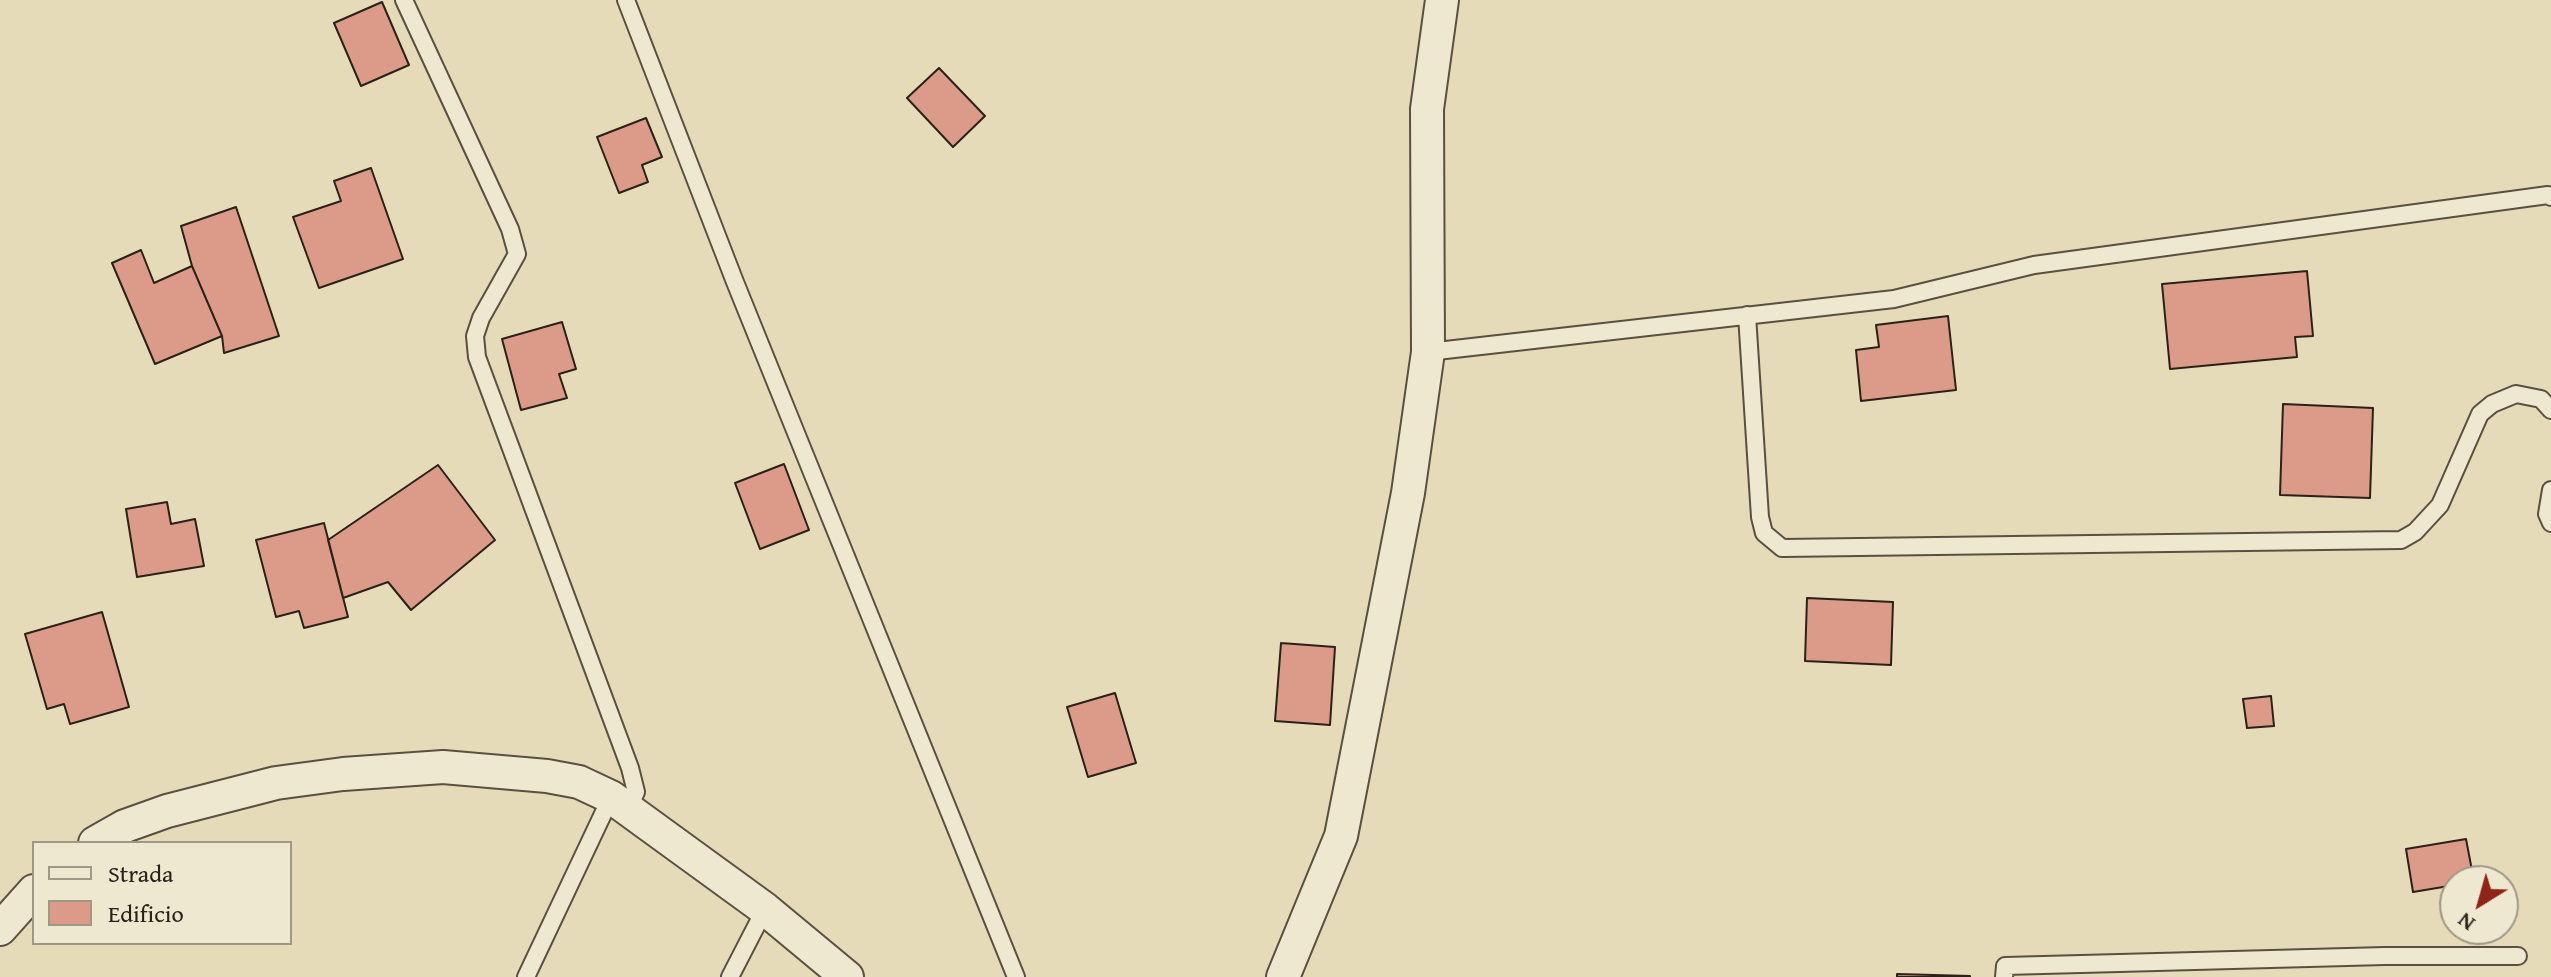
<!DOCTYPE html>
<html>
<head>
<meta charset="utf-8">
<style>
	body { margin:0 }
	#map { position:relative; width:2551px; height:977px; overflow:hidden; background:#e6dbb8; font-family:"Gentium Book Plus",serif }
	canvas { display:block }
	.legend { position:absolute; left:32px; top:841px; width:260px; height:104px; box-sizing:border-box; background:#efe8d1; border:2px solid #a09887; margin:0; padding:10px 14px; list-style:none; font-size:24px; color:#2a2119 }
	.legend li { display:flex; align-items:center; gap:16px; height:40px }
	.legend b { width:40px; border:2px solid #a09887 }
	.north { position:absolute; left:2439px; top:865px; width:80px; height:80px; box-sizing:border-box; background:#efe8d1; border:2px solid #a09887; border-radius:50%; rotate:217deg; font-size:22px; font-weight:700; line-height:32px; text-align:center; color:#2a2119 }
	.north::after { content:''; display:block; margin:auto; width:28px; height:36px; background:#8f2418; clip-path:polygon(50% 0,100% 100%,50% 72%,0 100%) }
</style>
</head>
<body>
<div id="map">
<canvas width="2551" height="977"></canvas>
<ul class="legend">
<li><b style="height:10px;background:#efe8d1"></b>Strada</li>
<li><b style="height:22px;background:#dc9b88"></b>Edificio</li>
</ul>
<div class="north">N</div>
</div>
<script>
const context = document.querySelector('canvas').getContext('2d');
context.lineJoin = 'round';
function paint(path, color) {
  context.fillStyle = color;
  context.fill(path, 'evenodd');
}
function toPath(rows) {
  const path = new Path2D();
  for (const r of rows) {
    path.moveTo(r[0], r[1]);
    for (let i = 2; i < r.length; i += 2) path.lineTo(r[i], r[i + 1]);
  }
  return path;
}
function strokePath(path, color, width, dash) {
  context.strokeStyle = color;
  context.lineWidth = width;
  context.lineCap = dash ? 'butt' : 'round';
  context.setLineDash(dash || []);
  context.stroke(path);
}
const building = toPath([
	[382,2,409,65,361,86,334,23,382,2],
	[939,68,985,116,953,147,907,98,939,68],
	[646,118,662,157,642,165,648,182,619,193,597,137,646,118],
	[371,168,403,259,319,288,293,217,341,201,334,181,371,168],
	[236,207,279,336,224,353,222,336,192,266,181,226,236,207],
	[141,250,154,283,192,266,222,336,155,364,112,263,141,250],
	[2307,271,2313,336,2295,337,2297,357,2170,369,2162,284,2307,271],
	[1948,316,1956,390,1861,401,1856,350,1879,347,1876,325,1948,316],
	[562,322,576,369,559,374,567,398,521,410,502,339,562,322],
	[2283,404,2373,408,2370,498,2280,495,2283,404],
	[784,464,809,530,760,549,735,483,784,464],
	[438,465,495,540,411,610,388,582,343,598,328,540,438,465],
	[167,502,171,524,195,519,204,566,137,577,126,509,167,502],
	[324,523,348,617,304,628,299,611,276,617,256,540,324,523],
	[1807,598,1893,602,1891,665,1805,661,1807,598],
	[102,612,129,707,70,724,64,704,47,709,25,634,102,612],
	[1281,643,1335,647,1330,725,1275,721,1281,643],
	[1115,693,1136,763,1088,777,1067,707,1115,693],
	[2271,696,2274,726,2247,728,2243,699,2271,696],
	[2466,839,2474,881,2455,881,2455,885,2413,892,2406,849,2466,839],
	[1897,974,1970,976,1970,977,1897,977,1897,974]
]);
paint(building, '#dc9b88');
strokePath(building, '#2a2119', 2);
const service = toPath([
	[404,0,510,229,517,254,481,318,475,336,477,357,630,768,636,792,628,810],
	[626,0,735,282,1016,977],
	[1747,315,1760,517,1764,533,1782,548,2401,540,2415,532,2440,505,2480,414,2492,404,2516,394,2541,399,2551,410],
	[1428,352,1894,299,2034,265,2548,195,2551,197],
	[2551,490,2547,514,2551,523],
	[526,977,611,797],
	[730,977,765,909],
	[2004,977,2005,966,2385,956,2518,956]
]);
const minor = toPath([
	[95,843,125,826,167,811,276,783,343,774,443,767,547,776,579,782,611,797,765,909,847,977],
	[0,929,34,891],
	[1283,977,1341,836,1408,493,1428,352,1427,109,1442,0]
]);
strokePath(service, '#595041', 20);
strokePath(minor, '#595041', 36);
strokePath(service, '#efe8d1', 16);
strokePath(minor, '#efe8d1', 32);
</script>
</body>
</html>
